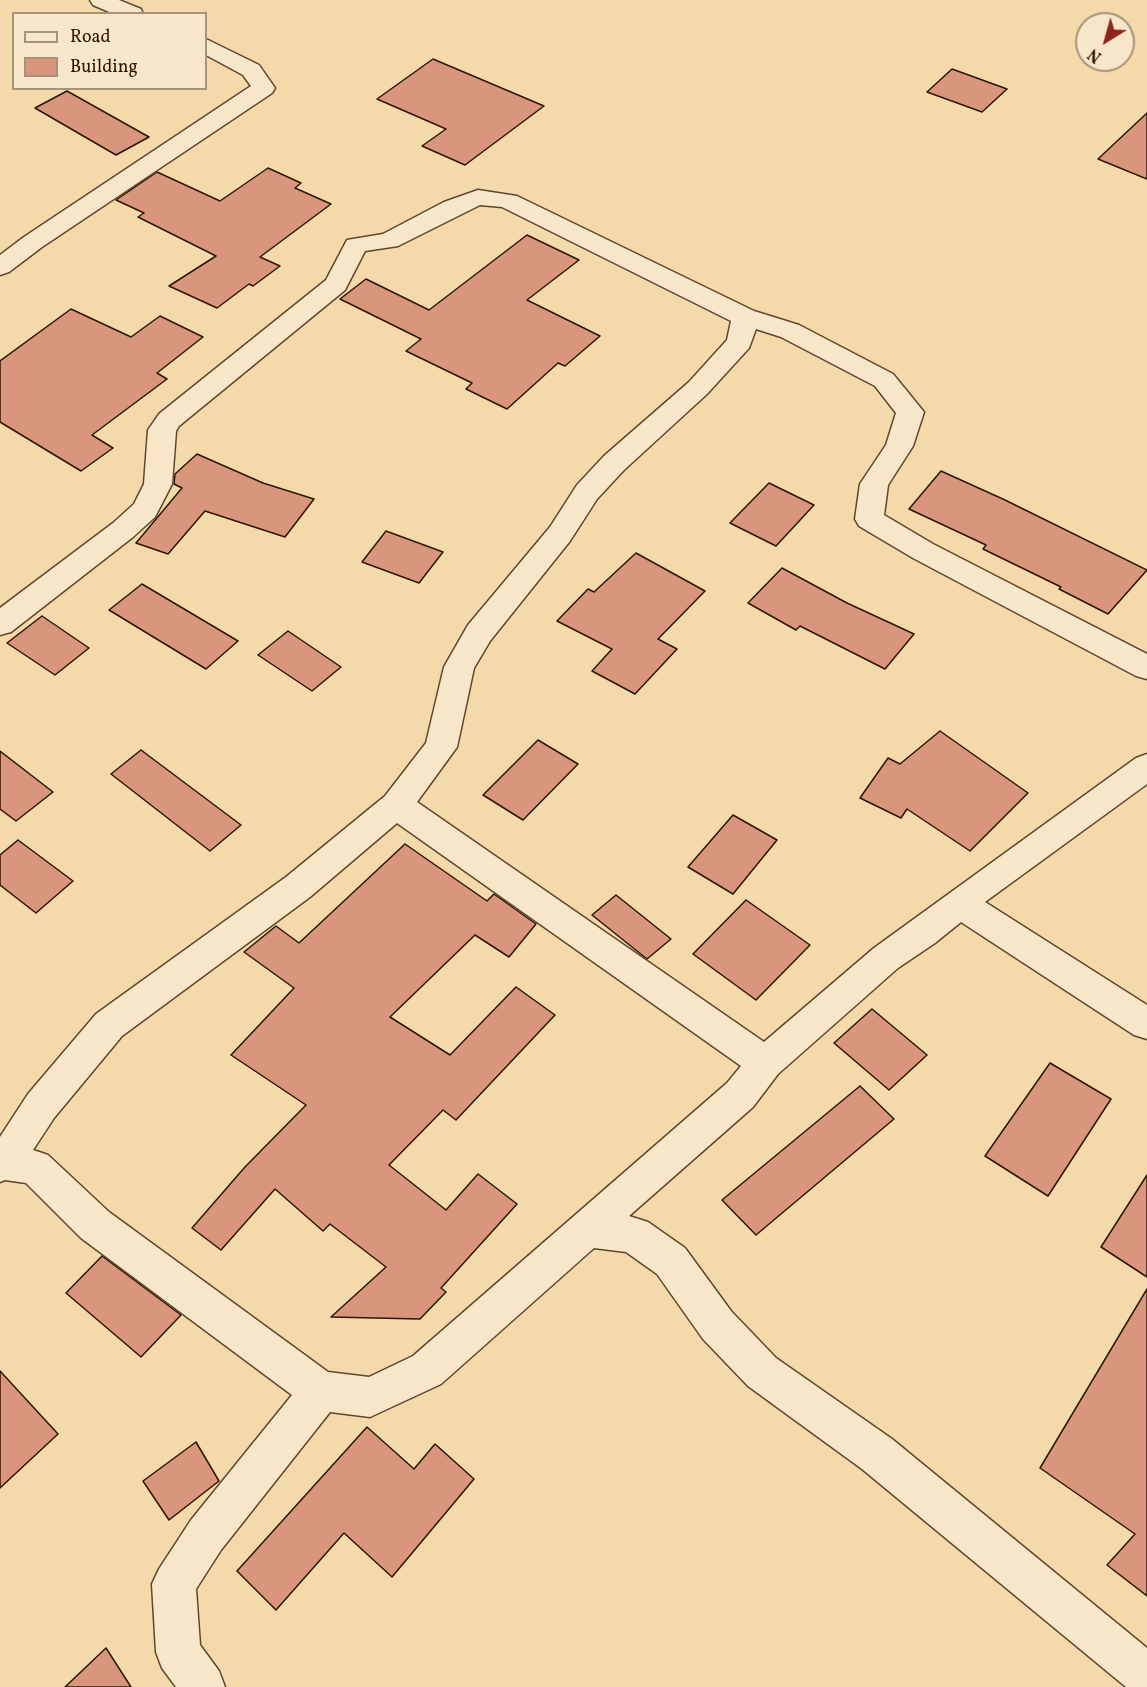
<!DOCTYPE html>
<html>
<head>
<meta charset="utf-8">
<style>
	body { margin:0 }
	#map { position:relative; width:1147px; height:1687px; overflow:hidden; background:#f4d9ab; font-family:Vollkorn,serif }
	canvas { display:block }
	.legend { position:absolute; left:12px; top:12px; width:195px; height:78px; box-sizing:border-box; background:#f8e6c8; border:2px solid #a69379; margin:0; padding:8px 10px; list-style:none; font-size:18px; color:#2c1703 }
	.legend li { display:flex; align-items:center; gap:12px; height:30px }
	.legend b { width:30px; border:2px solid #a69379 }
	.north { position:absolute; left:1075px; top:12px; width:60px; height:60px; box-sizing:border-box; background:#f8e6c8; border:2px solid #a69379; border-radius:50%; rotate:217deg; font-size:16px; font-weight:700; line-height:24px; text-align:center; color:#2c1703 }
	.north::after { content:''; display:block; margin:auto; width:21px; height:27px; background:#8f2418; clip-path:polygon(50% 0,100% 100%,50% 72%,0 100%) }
</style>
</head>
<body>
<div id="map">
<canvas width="1147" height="1687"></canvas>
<ul class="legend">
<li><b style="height:8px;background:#f8e6c8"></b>Road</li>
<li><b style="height:16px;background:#d9967d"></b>Building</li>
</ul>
<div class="north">N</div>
</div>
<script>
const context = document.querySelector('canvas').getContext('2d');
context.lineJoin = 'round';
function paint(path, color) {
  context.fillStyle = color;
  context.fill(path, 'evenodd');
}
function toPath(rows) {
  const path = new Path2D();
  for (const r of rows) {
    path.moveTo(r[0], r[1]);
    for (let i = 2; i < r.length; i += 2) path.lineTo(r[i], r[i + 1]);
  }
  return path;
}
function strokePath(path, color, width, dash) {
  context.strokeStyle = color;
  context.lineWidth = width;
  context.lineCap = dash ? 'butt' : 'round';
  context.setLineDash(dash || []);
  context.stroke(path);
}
const building = toPath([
	[433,59,544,106,465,165,422,146,446,129,377,99,433,59],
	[952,69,1007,89,982,112,927,92,952,69],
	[67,91,149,137,116,155,35,108,67,91],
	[1147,113,1147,179,1098,159,1147,113],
	[268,168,301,183,295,188,331,204,260,257,280,266,253,286,249,284,217,308,169,286,216,256,138,217,144,213,116,200,157,172,220,201,268,168],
	[527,235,579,260,527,300,600,336,565,366,558,363,507,409,466,389,472,383,406,351,421,339,340,299,366,279,429,310,527,235],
	[71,309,131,337,160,316,203,337,157,373,167,379,92,435,113,448,81,471,0,422,0,361,71,309],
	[197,454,263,483,314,499,285,537,205,511,168,554,136,543,182,488,174,484,175,474,197,454],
	[941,471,1005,500,1147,570,1108,614,1059,589,1061,587,983,549,986,545,909,509,941,471],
	[769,483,814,505,776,546,730,523,769,483],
	[386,531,443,552,419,583,362,562,386,531],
	[636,553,705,591,658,639,677,649,635,694,592,671,612,649,557,621,588,589,594,592,636,553],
	[782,568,847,603,914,634,885,669,800,626,796,630,748,603,782,568],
	[142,584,238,641,206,669,109,610,142,584],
	[42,616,89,648,55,675,7,643,42,616],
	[288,631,341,667,312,691,258,655,288,631],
	[940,731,1028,793,970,851,907,809,901,818,860,798,888,758,900,764,940,731],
	[538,740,578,764,523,820,483,795,538,740],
	[141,750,241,825,210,851,111,774,141,750],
	[0,751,53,792,16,821,0,809,0,751],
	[733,815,777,840,733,894,688,867,733,815],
	[18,840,73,881,36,913,0,885,0,855,18,840],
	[405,844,487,901,494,894,536,924,509,957,475,935,390,1017,450,1055,516,987,555,1015,456,1120,443,1110,389,1165,446,1210,478,1174,517,1204,441,1288,446,1292,420,1319,331,1317,386,1267,330,1224,323,1231,275,1189,221,1250,192,1228,245,1167,306,1105,231,1055,294,988,244,952,276,926,299,943,405,844],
	[616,895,671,939,647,959,592,915,616,895],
	[746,900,810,945,756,1000,693,954,746,900],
	[872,1009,927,1055,889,1090,834,1043,872,1009],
	[1050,1063,1111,1099,1048,1196,985,1156,1050,1063],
	[860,1086,894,1119,756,1235,722,1200,860,1086],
	[1147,1175,1147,1277,1101,1247,1147,1175],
	[102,1256,181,1315,141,1357,66,1293,102,1256],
	[1147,1289,1147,1596,1107,1565,1135,1534,1040,1468,1147,1289],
	[0,1371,58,1434,0,1488,0,1371],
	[367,1427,414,1469,435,1444,474,1479,392,1577,344,1533,276,1610,237,1571,367,1427],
	[196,1442,219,1481,169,1520,143,1481,196,1442],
	[106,1648,131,1687,65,1687,106,1648]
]);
paint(building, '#d9967d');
strokePath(building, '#2c1703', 1.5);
const minor = toPath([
	[90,0,119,0,141,9,143,14,114,14,93,5,90,0],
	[206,39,259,65,275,88,272,93,42,247,9,272,0,275,0,255,24,237,251,86,243,75,206,55,206,39],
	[478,190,517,196,754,311,799,325,893,374,924,412,913,446,888,485,884,515,933,544,1147,654,1147,679,1136,676,913,558,859,526,855,519,860,484,886,445,896,413,875,386,781,337,756,329,749,348,707,394,624,470,597,499,570,541,490,641,474,668,457,747,417,802,764,1042,874,948,1136,758,1147,754,1147,784,985,902,1147,1005,1147,1039,1134,1035,961,922,935,943,898,968,778,1074,753,1107,629,1216,648,1222,685,1248,731,1311,776,1358,892,1439,1147,1648,1147,1687,1126,1687,862,1469,748,1386,703,1339,657,1274,626,1252,594,1248,441,1384,370,1417,330,1412,221,1550,196,1589,200,1645,219,1671,225,1687,176,1687,162,1668,156,1652,152,1584,159,1569,191,1520,292,1395,81,1238,26,1183,5,1180,0,1182,0,1137,28,1094,96,1014,286,877,385,796,426,743,444,667,468,625,550,527,577,485,604,456,689,382,727,340,731,321,502,207,480,205,398,246,365,251,345,290,179,426,176,431,172,484,155,517,133,537,11,632,0,635,0,608,113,523,134,504,144,484,148,430,159,414,326,280,347,240,383,234,444,202,478,190],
	[397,823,741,1066,727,1083,413,1356,369,1377,328,1372,109,1212,48,1155,33,1150,54,1118,122,1036,310,897,397,823]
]);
strokePath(minor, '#5e482d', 3);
paint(minor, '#f8e6c8');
</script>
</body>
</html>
